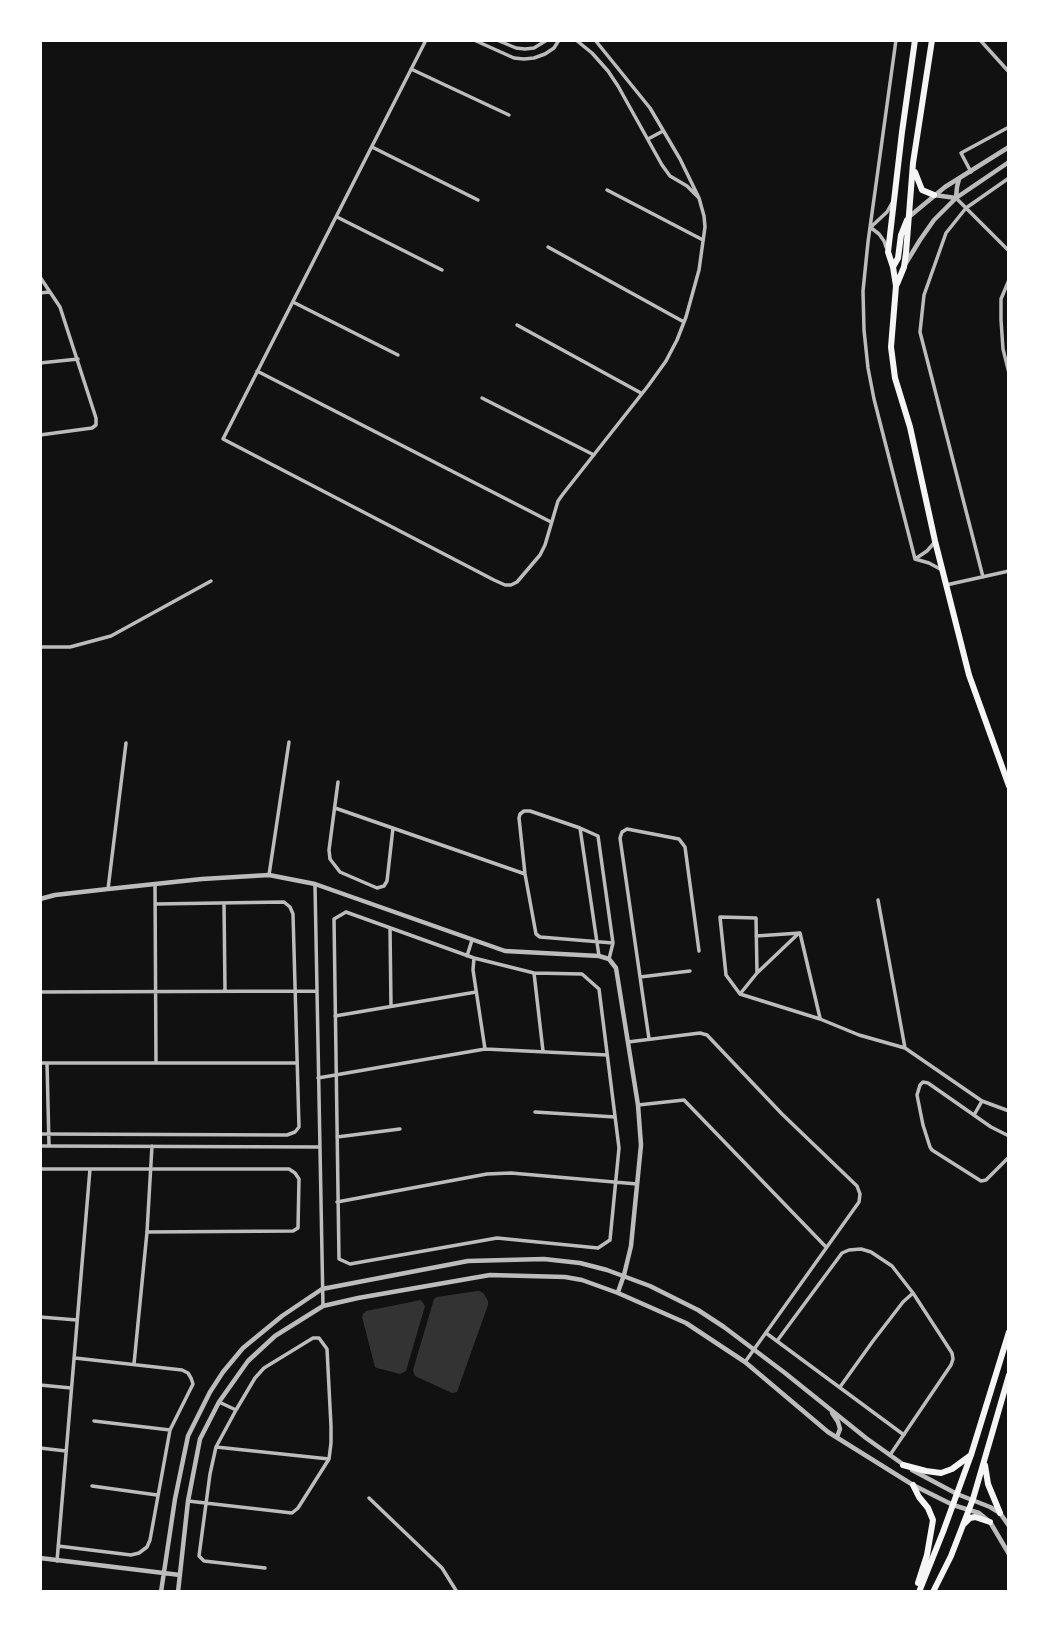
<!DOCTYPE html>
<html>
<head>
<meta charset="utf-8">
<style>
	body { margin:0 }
	#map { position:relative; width:1049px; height:1632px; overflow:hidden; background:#111; font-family:Raleway,sans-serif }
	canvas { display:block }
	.frame { position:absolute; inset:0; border:42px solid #fff; pointer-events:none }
</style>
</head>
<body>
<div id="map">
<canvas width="1049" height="1632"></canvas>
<div class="frame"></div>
</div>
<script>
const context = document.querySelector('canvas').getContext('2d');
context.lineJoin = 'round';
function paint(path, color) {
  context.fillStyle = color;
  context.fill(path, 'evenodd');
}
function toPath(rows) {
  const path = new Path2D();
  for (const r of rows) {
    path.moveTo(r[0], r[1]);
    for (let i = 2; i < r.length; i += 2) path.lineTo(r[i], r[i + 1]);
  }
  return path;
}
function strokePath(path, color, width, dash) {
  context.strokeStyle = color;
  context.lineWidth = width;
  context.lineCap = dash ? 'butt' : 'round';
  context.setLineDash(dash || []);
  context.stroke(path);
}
paint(toPath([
	[477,1291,480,1291,484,1294,488,1301,488,1305,457,1392,452,1393,415,1376,413,1370,434,1299,437,1297],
	[421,1300,425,1306,406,1371,400,1374,377,1368,375,1367,362,1317,363,1314,366,1311]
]), '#333');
strokePath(toPath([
	[426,40,223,439,494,580,505,585,511,585,517,582,540,555,545,545,558,501,563,494,648,386,666,361,677,340,686,317,699,270,705,227,704,216,699,198],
	[474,40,514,58,524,59,534,58,545,54,554,48,559,40],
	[497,40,516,48,525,49,534,48,547,40],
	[576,40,592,53,608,71,618,86,662,165,670,176,687,186,699,198,680,159,650,108,595,40],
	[896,40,868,242,863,291,864,330,868,368,874,399,915,559],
	[980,40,1009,72],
	[411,69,509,115],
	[648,139,663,131],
	[372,147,478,200],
	[971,172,961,153,1009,127],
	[607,190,703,240],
	[956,198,1009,251],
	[337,217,442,270],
	[872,226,887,212,892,203],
	[870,227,879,234,884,241,886,247],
	[548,247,684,322],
	[40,277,60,307,96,418,96,425,92,428,40,435],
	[1009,280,1001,299,1001,320,1003,349,1009,373],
	[40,293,49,292],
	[293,302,398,355],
	[517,325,641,393],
	[40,363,78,359],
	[257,371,551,522],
	[482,398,594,455],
	[915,559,929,563,942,570],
	[915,559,927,551,934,543],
	[983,577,920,332,924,295,946,233,966,208,1009,178],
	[946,585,1009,571],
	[40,647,70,647,111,636,211,581],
	[338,782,329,850,330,859,340,872,377,888,384,886,387,881,393,828],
	[335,808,525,874],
	[580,828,599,956],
	[269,875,289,742],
	[155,884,156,1063],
	[315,885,323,1306],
	[108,889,126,743],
	[878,900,905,1048],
	[224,903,225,991],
	[346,912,474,958,534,973,582,974,599,989,619,1148,610,1240,598,1248,497,1238,350,1264,339,1259,334,919,346,912],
	[390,928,391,1006],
	[756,936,800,933,820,1018],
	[467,956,472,940],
	[474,958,473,970,485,1049],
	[609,959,613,943,598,836,580,828,530,811,524,811,520,814,519,818,525,874,536,934,540,937,613,943],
	[534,973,543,1051],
	[757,973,799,933],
	[640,977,690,971],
	[40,992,317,991],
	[740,994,757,973,756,918,720,917,726,975,740,994,820,1019,859,1035,905,1048,982,1101,1009,1111],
	[335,1016,476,992],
	[649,1039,620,838,622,832,627,829,679,839,685,847,699,951],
	[628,1042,700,1033,707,1035,782,1114,857,1186,860,1194,859,1202,745,1362],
	[40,1063,297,1063],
	[47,1063,49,1145],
	[318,1078,485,1049,607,1055],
	[638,1105,684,1100,826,1247],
	[535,1112,615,1117],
	[974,1115,982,1101],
	[40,1134,287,1135,295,1132,299,1127,293,914,290,907,284,902,155,904],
	[1009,1136,991,1127,928,1083,923,1082,920,1085,917,1095,923,1125,930,1147,932,1150,981,1181,986,1180,1009,1157],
	[337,1137,400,1129],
	[40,1146,319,1147],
	[40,1169,289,1169,295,1173,299,1179,298,1228,293,1231,147,1232],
	[337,1202,487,1174,511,1173,637,1184],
	[40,1317,77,1320],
	[766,1333,904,1435],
	[777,1341,842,1253,849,1250,861,1249,871,1252,892,1266,913,1293,952,1353,953,1359,951,1365,890,1455],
	[134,1364,147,1232,152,1146],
	[40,1385,71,1388],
	[840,1387,873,1341,903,1302,913,1293],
	[236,1410,216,1447,210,1474,199,1556,204,1561,265,1568],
	[94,1421,170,1430],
	[216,1447,329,1459],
	[40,1448,66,1451],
	[92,1486,157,1495],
	[369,1498,442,1568,457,1592],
	[188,1501,292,1513,298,1508,329,1459,331,1443,331,1426,327,1349,319,1338,313,1338,264,1368,255,1378,236,1410,219,1402],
	[58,1546,131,1555,139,1553,147,1547,150,1540,170,1430,193,1384,191,1378,188,1373,182,1370,75,1358],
	[57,1561,90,1169]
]), '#bcbcbc', 3.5);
strokePath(toPath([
	[934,195,956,198],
	[956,198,957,187,959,179],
	[910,216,945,187,1009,147],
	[906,263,920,240,934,220,956,198,1009,162],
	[40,899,55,895,108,889,202,879,269,875,315,884,505,951,599,956,609,959,616,968,638,1105,641,1145,631,1246,624,1275,618,1292],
	[832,1413,838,1422,840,1429,837,1437],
	[912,1470,957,1494,990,1507,1000,1513,1009,1526],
	[40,1558,180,1575],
	[161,1592,175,1499,188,1436,210,1392,223,1372,243,1348,282,1316,322,1289,468,1261,544,1259,580,1263,607,1270,650,1286,698,1310,724,1327,785,1373,866,1438,904,1465],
	[178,1592,188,1501,200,1439,219,1402,248,1361,275,1336,323,1306,358,1298,490,1275,565,1277,582,1280,618,1293,686,1323,745,1362,828,1432,913,1485,953,1505,979,1513,990,1522,1009,1554]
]), '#bcbcbc', 4.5);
strokePath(toPath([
	[915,40,902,132,888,252,893,267,896,286,891,347,895,378,910,427,935,541,969,675,1009,786],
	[915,172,922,190,934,195],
	[893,267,898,258,901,235,907,220],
	[897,284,904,267,906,253,913,163,932,40],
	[903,1465,926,1471,941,1473,952,1469,971,1455],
	[985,1465,988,1484,1000,1513],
	[913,1485,919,1497,928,1508,933,1520,927,1555,918,1583],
	[964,1524,970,1518,975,1517,990,1522],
	[919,1592,943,1532,971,1455,1009,1332],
	[933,1592,951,1556,973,1499,1009,1375]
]), '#f5f5f5', 6);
</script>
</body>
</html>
